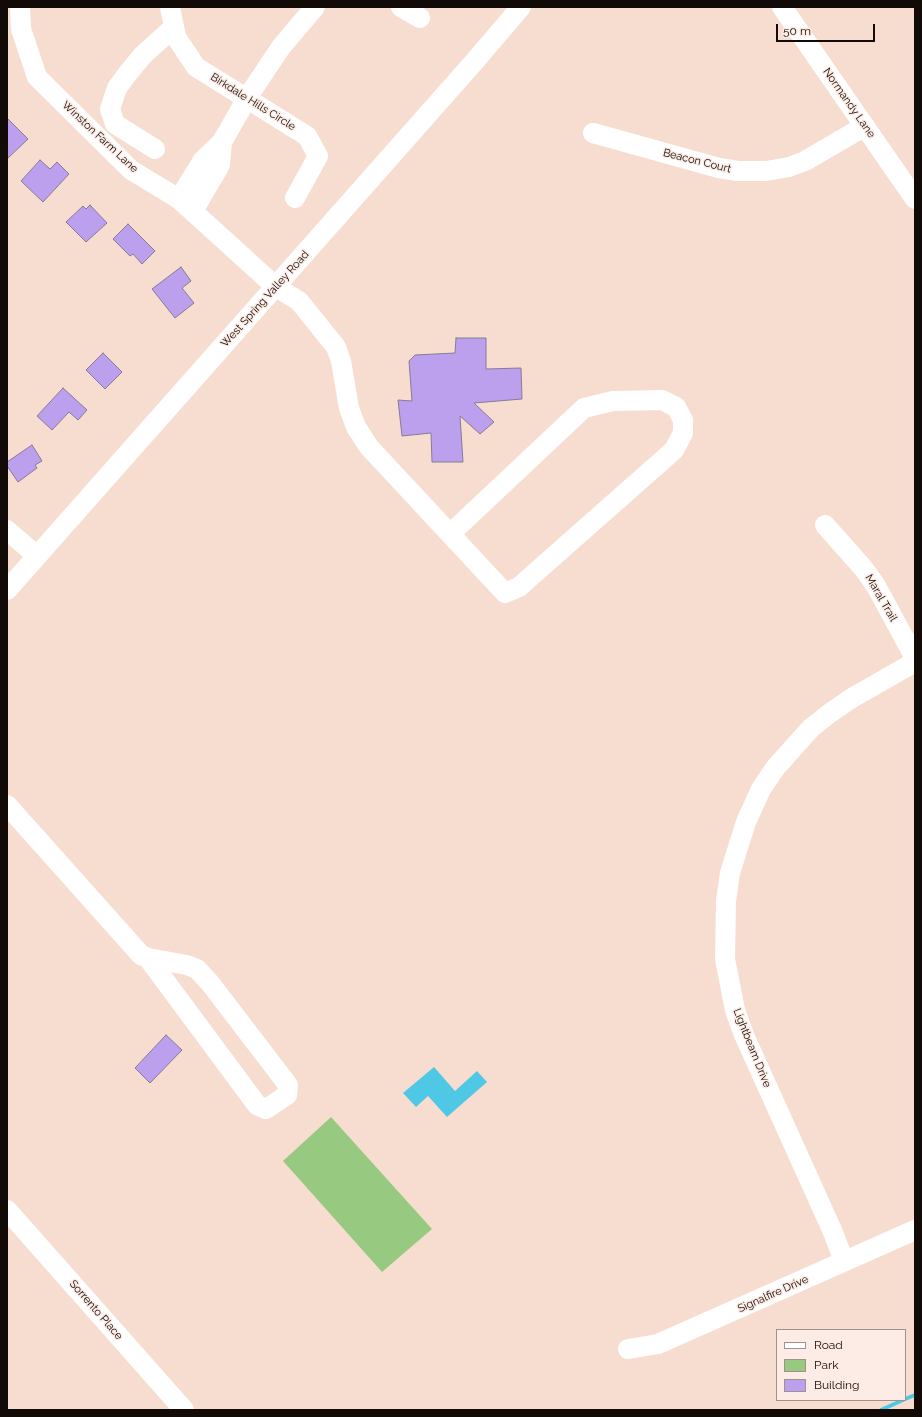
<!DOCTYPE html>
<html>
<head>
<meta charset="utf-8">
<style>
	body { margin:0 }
	#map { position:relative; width:922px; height:1417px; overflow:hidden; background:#f7ddd0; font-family:Raleway,sans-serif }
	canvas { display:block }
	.frame { position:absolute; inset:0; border:8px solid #120a06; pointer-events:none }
	.legend { position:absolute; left:776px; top:1329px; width:130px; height:72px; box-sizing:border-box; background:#fdece5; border:1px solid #9f928c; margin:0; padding:5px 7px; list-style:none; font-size:12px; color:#120a06 }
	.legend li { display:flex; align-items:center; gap:8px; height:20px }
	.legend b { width:20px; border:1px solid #9f928c }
	.scale { position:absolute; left:776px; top:24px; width:99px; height:18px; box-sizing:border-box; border:2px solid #120a06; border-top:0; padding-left:5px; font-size:12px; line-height:14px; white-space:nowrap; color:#120a06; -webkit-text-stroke:3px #fdece5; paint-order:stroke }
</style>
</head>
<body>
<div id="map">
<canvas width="922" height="1417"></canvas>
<div class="frame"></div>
<ul class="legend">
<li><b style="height:5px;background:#fff"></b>Road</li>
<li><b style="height:11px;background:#97ca80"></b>Park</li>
<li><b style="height:11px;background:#bc9fed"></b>Building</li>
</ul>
<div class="scale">50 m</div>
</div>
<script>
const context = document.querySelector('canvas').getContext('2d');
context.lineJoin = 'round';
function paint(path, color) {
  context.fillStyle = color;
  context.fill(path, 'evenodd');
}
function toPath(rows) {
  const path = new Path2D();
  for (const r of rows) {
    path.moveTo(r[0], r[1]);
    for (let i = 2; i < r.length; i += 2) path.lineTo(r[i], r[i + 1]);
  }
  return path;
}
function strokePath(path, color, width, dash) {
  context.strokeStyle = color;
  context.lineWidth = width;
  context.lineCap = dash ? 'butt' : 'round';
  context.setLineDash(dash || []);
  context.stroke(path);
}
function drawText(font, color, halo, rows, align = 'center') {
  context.font = font + ' Raleway,sans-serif';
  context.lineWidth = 3;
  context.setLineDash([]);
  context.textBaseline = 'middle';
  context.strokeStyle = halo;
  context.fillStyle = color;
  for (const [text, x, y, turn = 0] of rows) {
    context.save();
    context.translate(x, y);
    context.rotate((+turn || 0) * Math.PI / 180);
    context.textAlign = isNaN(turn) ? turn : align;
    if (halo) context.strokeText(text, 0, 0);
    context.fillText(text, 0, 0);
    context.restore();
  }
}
paint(toPath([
	[331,1117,432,1229,382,1272,283,1161]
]), '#97ca80');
paint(toPath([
	[434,1067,455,1091,477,1071,487,1082,447,1117,428,1096,416,1107,403,1093]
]), '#4fc8e5');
strokePath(toPath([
	[905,1399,915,1395],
	[881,1410,903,1400]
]), '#4fc8e5', 4);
const building = toPath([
	[7,118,28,139,7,159,7,118],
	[40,160,50,169,57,162,69,174,43,202,21,181,40,160],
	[90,205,107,223,86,242,66,222,83,206,86,209,90,205],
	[128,224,155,251,142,264,133,254,130,256,113,239,128,224],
	[181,267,191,281,182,288,194,303,175,318,152,289,181,267],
	[456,338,486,338,486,369,521,368,522,399,474,403,494,422,480,434,460,416,463,462,432,462,431,433,402,436,398,400,412,401,409,361,415,355,455,353,456,338],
	[103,353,122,372,105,389,86,370,103,353],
	[63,388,87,410,78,420,69,412,52,430,37,416,63,388],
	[32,445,42,461,35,465,37,468,18,482,7,466,7,462,32,445],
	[166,1035,182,1050,150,1083,135,1068,166,1035]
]);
paint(building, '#bc9fed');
strokePath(building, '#847c93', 1);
strokePath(toPath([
	[20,7,21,29,37,77,131,170,179,199,276,287,299,301,336,347,341,361,349,408,356,427,369,447,450,534,505,593,519,587,674,450,683,433,683,420,676,407,662,400,613,401,584,408,450,534],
	[170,7,176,37,196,67,307,136,318,156,295,198],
	[401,7,420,18],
	[782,7,915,199],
	[593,133,719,168,738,171,766,171,789,167,805,161,865,126],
	[155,149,115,124,110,109,117,88,128,73,143,55,174,27],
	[179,199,203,160,222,142,247,98,281,47,315,7],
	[193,211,220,165,222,142],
	[825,525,864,569,876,586,915,658],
	[7,530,37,556],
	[7,590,474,62,521,7],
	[7,805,141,955,148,958,187,965,197,969,210,983,288,1085,287,1095,266,1109,257,1105,148,958],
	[7,1210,184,1410],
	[844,1261,832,1230,744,1035,735,1010,725,959,726,901,730,873,746,822,761,789,776,767,811,728,830,713,852,698,915,662],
	[628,1349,658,1344,915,1230]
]), '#fff', 20);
drawText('11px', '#120a06', '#fdece5', [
	["Birkdale Hills Circle",253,102,32],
	["Normandy Lane",849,103,55],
	["Winston Farm Lane",100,137,43],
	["Beacon Court",697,161,14],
	["West Spring Valley Road",265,299,-48],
	["Maral Trail",881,598,60],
	["Lightbeam Drive",752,1048,68],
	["Signalfire Drive",773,1294,-24],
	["Sorrento Place",96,1310,49]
]);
</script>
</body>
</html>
